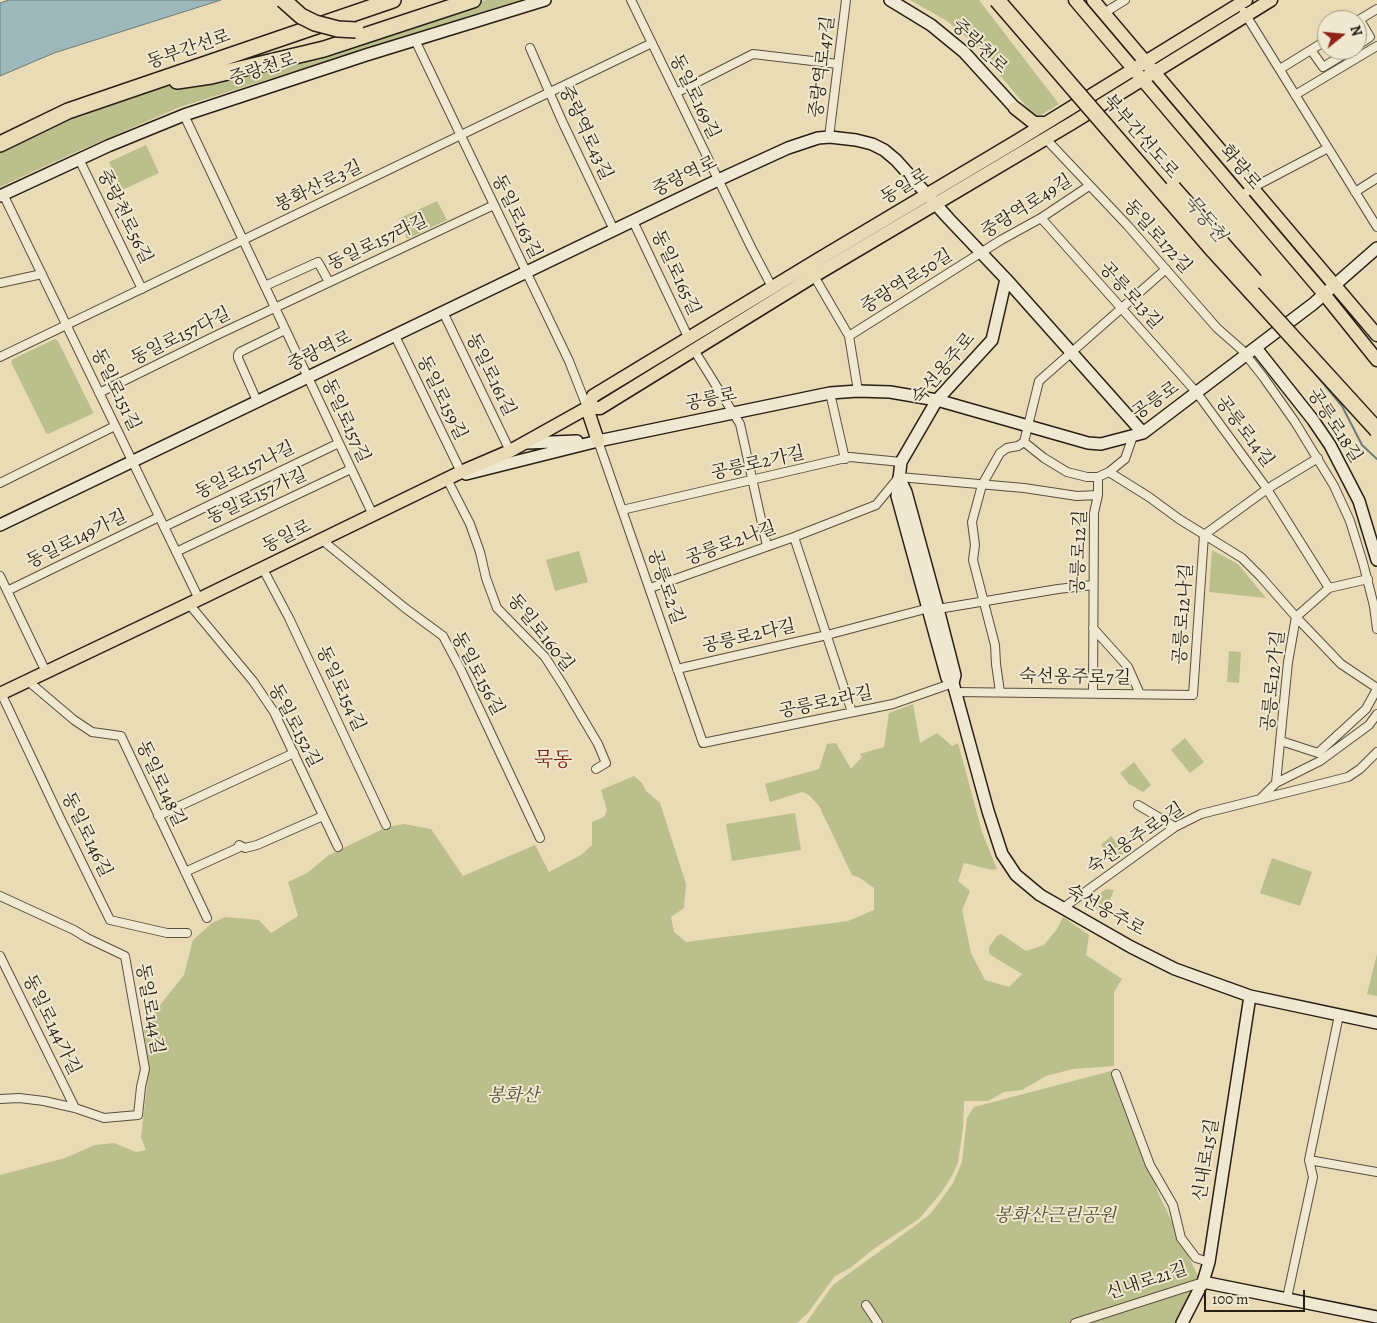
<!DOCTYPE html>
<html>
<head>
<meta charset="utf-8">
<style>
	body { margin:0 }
	#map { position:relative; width:1377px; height:1323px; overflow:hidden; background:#e8dbb6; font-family:Alegreya,serif }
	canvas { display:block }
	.north { position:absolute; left:1317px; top:10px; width:50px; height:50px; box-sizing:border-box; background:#f0e8d0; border:1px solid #a19885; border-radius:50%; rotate:73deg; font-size:14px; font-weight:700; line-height:20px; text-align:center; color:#2a1f15 }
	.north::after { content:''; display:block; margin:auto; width:18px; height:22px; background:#8f2418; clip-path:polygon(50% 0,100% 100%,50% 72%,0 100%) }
	.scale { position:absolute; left:1204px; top:1290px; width:101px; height:22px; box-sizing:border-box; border:2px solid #2a1f15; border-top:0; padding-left:6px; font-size:15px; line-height:18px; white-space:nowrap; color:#2a1f15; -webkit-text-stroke:4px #f0e8d0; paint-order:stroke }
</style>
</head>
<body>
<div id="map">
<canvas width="1377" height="1323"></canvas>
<div class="north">N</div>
<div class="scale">100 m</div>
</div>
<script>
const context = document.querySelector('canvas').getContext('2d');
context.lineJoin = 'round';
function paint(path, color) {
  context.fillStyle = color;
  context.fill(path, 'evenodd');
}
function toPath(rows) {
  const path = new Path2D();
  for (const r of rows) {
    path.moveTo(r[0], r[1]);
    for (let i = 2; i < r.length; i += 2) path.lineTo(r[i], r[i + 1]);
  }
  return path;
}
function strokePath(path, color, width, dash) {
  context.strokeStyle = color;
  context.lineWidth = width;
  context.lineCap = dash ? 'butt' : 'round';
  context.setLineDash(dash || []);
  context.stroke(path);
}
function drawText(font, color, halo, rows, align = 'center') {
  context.font = font + ' Alegreya,"Noto Serif KR",serif';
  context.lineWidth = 4;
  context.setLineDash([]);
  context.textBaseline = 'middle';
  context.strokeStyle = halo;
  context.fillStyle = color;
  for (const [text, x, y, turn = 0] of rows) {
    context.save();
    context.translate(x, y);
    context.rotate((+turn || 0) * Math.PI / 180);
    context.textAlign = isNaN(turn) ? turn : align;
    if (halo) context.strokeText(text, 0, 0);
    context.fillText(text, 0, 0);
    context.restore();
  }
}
paint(toPath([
	[486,0,521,0,180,107,76,152,0,187,0,150,57,123,163,86,211,78,336,49],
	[910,0,979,0,1059,104,1036,118,972,42,947,21],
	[146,145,159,173,122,190,109,162],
	[437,201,447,220,407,239,398,219],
	[55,339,58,341,93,412,92,414,48,434,46,433,11,362,13,359],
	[1212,550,1238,564,1266,598,1209,592],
	[579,551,588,582,555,591,546,560],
	[1229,651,1241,652,1239,683,1227,682],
	[913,704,920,743,937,733,952,746,958,743,982,832,997,869,992,870,964,863,958,881,970,891,962,910,971,953,985,980,1009,987,1022,974,989,954,989,947,997,936,1001,934,1026,951,1044,945,1057,929,1063,917,1089,935,1086,955,1122,979,1114,992,1114,1066,1073,1069,1046,1076,1022,1090,1004,1092,988,1101,964,1101,963,1128,958,1162,953,1174,941,1193,919,1219,875,1248,850,1268,835,1276,807,1314,797,1323,0,1323,0,1175,65,1158,95,1145,114,1143,136,1152,146,1150,141,1137,149,1069,144,1029,148,1020,184,975,193,940,212,923,225,917,259,920,271,933,298,916,288,882,307,873,329,855,387,827,404,824,431,829,463,876,535,845,549,872,581,855,592,845,592,822,604,817,607,810,601,790,634,776,642,783,646,791,660,803,686,884,684,908,671,917,674,932,686,942,848,921,874,910,874,888,860,878,852,875,819,806,809,795,802,792,770,802,765,784,819,769,827,744,836,743,851,769,862,757,860,754,884,747,889,713],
	[1185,738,1204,762,1190,773,1171,750],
	[1134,762,1151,785,1143,792,1129,784,1120,773],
	[795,813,801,850,732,861,726,824],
	[1111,836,1125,852,1115,860,1101,845],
	[1272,858,1312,872,1300,906,1260,893],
	[1106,889,1114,890,1105,913,1092,906,1098,895],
	[1377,954,1377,996,1367,994],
	[1115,1070,1159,1195,1198,1276,1195,1287,1179,1323,806,1323,833,1285,912,1228,930,1214,941,1200,953,1183,962,1162,967,1118,974,1107]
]), '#babf8b');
const water = toPath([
	[9,0,221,0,54,53,0,76,0,3,9,0]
]);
paint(water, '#9db8ba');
strokePath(water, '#6f7b78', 1);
strokePath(toPath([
	[1308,365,1342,406,1362,445,1377,459]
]), '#6f7b78', 2);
const street = toPath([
	[631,0,751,247,772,287],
	[1244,12,1377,227],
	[1104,13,1125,0],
	[1357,21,1377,9],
	[415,40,569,361,587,407],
	[1357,46,1370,37,1360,20],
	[530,48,562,121,614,230],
	[1311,50,1323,67,1351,50],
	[1280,69,1327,40],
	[676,93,753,54,838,64],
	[1295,95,1377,46],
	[184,115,373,515],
	[829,137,846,0],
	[1046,139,1128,226,1217,328,1242,350,1264,378,1295,422,1334,486,1350,521,1363,563,1374,606,1377,629],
	[79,159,142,289],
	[1355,192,1377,178],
	[3,194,199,599],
	[1241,196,1252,188,1328,148],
	[1041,218,1197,393,1265,486,1329,588],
	[633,221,689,339],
	[814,276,849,336,858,391],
	[0,283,42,274],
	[265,286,318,262,329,282],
	[443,312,510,451],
	[395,336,461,472],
	[849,336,1001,240,1041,218,1089,186],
	[694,350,740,424,767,546],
	[0,357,652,43],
	[99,393,217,335,494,205],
	[830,393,845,459],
	[257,401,238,358,238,355,240,352,285,330],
	[598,441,703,743,893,704,953,683],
	[1024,442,1044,458,1067,472,1087,477,1098,477],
	[1109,472,1149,497,1179,519,1242,558,1261,577,1296,617,1341,664,1377,688],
	[447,479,470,524,480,552,486,578,497,608,545,657,563,685,598,744,606,763,596,769],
	[0,483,115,426],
	[622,510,850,457,901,462],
	[164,527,339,443],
	[794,537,852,712],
	[322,540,405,608,443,636,461,670,540,838],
	[176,552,351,469],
	[263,569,289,618,386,825],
	[0,576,46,672],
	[650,588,794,537,876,505,899,477,1024,488,1077,496,1098,495],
	[7,591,159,517],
	[189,604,253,681,274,712,338,847],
	[938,609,1058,589,1093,585],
	[1093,628,1128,667,1140,694],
	[677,669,827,635,929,608],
	[28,681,74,720,92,732,121,736,207,918],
	[956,692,1193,695,1204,535,1267,489,1318,458],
	[1000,692,996,664,995,645,973,560,975,545,972,522,982,485,1000,453,1007,448,1018,446,1024,442,1039,381,1166,269],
	[1,693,61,820,110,920,167,933,187,933],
	[1093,693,1094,513,1098,495,1098,477,1109,472,1125,459,1133,436],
	[1281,741,1318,753,1366,709,1377,689],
	[1276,783,1320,761,1369,725,1377,714],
	[1261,798,1276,783,1288,662,1296,617,1329,588,1368,579],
	[1138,805,1175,827],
	[158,816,294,753],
	[185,872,238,848,239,845,245,848,257,845,323,816],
	[0,896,74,930,87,938,125,956,145,1069,141,1087,138,1115,104,1118,75,1108,44,1101,19,1098,0,1099],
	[1063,908,1175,827,1201,814,1348,777,1360,769,1377,752],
	[0,956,75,1108],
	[1116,1074,1150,1165,1173,1205,1181,1238,1196,1258,1209,1262],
	[1309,1160,1377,1172],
	[1287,1298,1313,1177,1309,1160,1339,1015],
	[866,1305,878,1323],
	[1075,1323,1203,1282]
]);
const secondary = toPath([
	[890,0,931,25,964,52,1015,108],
	[0,196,108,146,184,115,366,55,545,0],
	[1256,348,1313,420,1330,445,1359,501,1377,560],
	[527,443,577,441],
	[466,474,598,441,830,393,858,391,890,392,937,400,1088,443,1101,444,1143,433,1313,304,1377,248],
	[899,477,906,492,938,609,955,675,953,683,988,811,1002,854,1016,875,1040,895,1131,947,1175,969,1250,996,1377,1023],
	[0,525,718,180,788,148,818,138,830,137,856,140,872,144,884,150,896,160,949,219,1006,279,1143,433],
	[953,683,947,678,897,496,901,462,937,400,992,340,1006,279],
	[1203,1282,1377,1317],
	[1182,1323,1203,1282,1209,1262,1250,996]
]);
const primary = toPath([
	[1075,0,1324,294,1377,360],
	[1093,0,1377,335],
	[1015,108,1034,123,1046,123],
	[587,408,593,396,819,259,1017,141,1246,0],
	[587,408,598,441],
	[0,694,189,604,461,472,510,451,587,408,600,408,814,276,1072,123,1271,0]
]);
const highway = toPath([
	[177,81,211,76,324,49,473,0],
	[0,144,68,111,393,0]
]);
strokePath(street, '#5a4e3d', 10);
strokePath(secondary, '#2a1f15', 14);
strokePath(primary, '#2a1f15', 15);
strokePath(highway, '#2a1f15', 18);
strokePath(street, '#f0e8d0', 8);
strokePath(secondary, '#f0e8d0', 11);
strokePath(primary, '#e8dbb6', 12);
strokePath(highway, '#e8dbb6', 15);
const highwayBridge = toPath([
	[283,0,301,16,315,23,338,29,356,30],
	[997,0,1214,251,1377,430],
	[1173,188,1255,281]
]);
strokePath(highwayBridge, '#2a1f15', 18, []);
strokePath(highwayBridge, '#e8dbb6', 15);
drawText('18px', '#2a1f15', '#f0e8d0', [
	["중랑천로",979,47,44],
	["동부간선로",189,50,-19],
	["중랑역로47길",823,67,-83],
	["중랑천로",263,70,-18],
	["동일로169길",694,97,64],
	["중랑역로43길",585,133,65],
	["북부간선도로",1140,137,49],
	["화랑로",1240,168,50],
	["중랑역로",685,177,-26],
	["봉화산로3길",319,187,-26],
	["동일로",905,187,-31],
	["중랑역로49길",1027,207,-32],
	["중랑천로56길",124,217,64],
	["동일로163길",516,217,64],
	["동일로172길",1157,237,48],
	["동일로157라길",378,243,-25],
	["동일로165길",675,273,65],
	["중랑역로50길",907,282,-32],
	["공릉로13길",1130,296,48],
	["동일로157다길",181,337,-26],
	["중랑역로",320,352,-26],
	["숙선옹주로",944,369,-50],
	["동일로161길",490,375,64],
	["동일로151길",115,390,64],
	["동일로159길",441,398,64],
	["공릉로",711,400,-12],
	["공릉로",1156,401,-35],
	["동일로157길",345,421,65],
	["공릉로18길",1334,426,57],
	["공릉로14길",1244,432,53],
	["공릉로2가길",758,464,-13],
	["동일로157나길",245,471,-26],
	["동일로157가길",257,497,-25],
	["동일로",287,537,-26],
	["동일로149가길",77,540,-26],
	["공릉로2나길",731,544,-20],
	["공릉로12길",1080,552,-88],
	["공릉로2길",665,587,71],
	["공릉로12나길",1184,614,-86],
	["동일로160길",540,633,51],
	["공릉로2다길",749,637,-13],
	["동일로156길",477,674,62],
	["숙선옹주로7길",1075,678,1],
	["공릉로12가길",1274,681,-84],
	["동일로154길",340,689,65],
	["공릉로2라길",826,703,-12],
	["동일로152길",294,726,62],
	["동일로148길",160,784,65],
	["동일로146길",86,835,64],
	["숙선옹주로9길",1136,839,-34],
	["숙선옹주로",1105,911,29],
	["동일로144길",149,1009,80],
	["동일로144가길",51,1025,64],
	["신내로15길",1207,1160,-81],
	["신내로21길",1147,1282,-18]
]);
drawText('italic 18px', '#554f38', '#f0e8d0', [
	["봉화산",513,1097],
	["봉화산근린공원",1055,1217]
]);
drawText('italic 19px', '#4c4d47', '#f0e8d0', [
	["묵동천",1204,219,50]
]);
drawText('20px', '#7a1f14', '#f0e8d0', [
	["묵동",553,761]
]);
</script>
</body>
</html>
